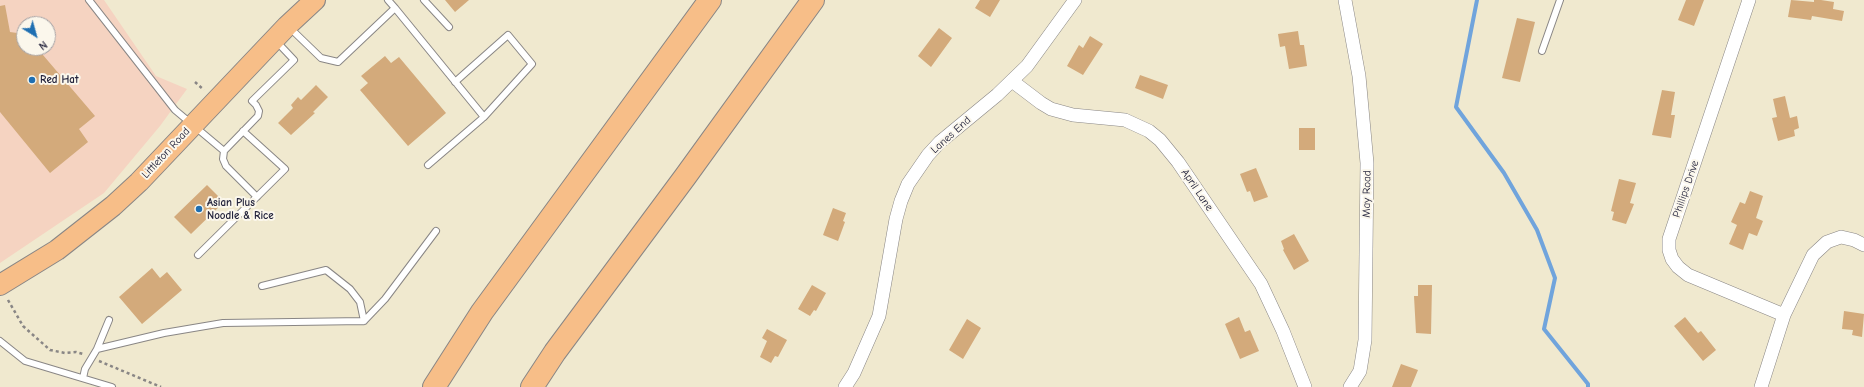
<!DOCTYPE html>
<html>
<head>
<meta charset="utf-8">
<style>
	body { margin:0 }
	#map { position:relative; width:1864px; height:387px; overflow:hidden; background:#f0e9cf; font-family:"Comic Neue",sans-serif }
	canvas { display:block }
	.north { position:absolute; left:16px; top:16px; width:40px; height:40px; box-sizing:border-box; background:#fbf7ec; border:1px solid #a4a2a5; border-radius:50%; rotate:143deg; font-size:11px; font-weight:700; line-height:16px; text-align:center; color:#22223b }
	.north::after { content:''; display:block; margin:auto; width:14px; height:18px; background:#1f6fb2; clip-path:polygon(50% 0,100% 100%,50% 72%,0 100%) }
</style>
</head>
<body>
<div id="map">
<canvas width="1864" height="387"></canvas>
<div class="north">N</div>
</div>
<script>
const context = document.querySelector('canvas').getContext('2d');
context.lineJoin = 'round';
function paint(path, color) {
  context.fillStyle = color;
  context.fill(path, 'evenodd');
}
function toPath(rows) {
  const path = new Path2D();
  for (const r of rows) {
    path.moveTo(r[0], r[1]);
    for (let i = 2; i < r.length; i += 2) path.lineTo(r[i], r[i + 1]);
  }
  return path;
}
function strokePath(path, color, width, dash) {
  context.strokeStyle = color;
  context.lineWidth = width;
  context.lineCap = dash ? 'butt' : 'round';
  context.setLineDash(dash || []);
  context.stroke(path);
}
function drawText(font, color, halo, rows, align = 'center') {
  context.font = font + ' "Comic Neue",sans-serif';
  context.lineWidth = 4;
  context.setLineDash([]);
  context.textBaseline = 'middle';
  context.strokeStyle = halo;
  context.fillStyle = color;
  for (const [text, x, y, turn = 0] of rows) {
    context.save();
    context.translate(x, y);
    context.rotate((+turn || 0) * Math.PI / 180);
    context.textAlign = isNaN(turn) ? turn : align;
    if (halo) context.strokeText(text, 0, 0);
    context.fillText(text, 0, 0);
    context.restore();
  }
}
paint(toPath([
	[0,0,104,0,156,76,187,89,160,126,104,193,0,263],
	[24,24,48,24,48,48,24,48]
]), '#f5d3c1');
strokePath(toPath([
	[1477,0,1456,107,1504,173,1537,230,1555,278,1544,329,1588,384,1588,387]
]), '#70a4dc', 4);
paint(toPath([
	[445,0,469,0,455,12],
	[980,0,1000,0,990,17,975,8],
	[1686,0,1704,0,1694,26,1678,20],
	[1791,0,1814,2,1814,0,1821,0,1834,2,1833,9,1844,11,1842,21,1812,16,1811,20,1788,17],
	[5,5,10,32,24,34,24,48,37,48,95,116,79,129,88,142,50,173,0,112,0,6],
	[1517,18,1535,22,1520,82,1502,78],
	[939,28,952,38,931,67,918,56],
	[1298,31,1300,45,1304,45,1307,66,1289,69,1285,46,1280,47,1278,34],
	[1090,36,1103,44,1083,75,1067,66,1079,45,1083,48],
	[385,56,391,63,399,57,446,113,408,146,360,90,368,83,361,76],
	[1140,75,1168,85,1163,99,1135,88],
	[316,85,328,97,313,112,315,113,291,135,278,123,293,108,291,105,298,97,301,100],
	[1662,90,1675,92,1671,115,1675,115,1671,138,1652,135],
	[1785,96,1790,118,1797,116,1799,128,1794,130,1795,136,1778,141,1772,118,1777,117,1773,99],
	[1299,128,1315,128,1315,150,1299,150],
	[1256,168,1268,197,1254,202,1250,191,1247,192,1240,174],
	[1619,179,1636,183,1630,203,1634,204,1626,224,1612,220,1614,212,1611,211],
	[207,185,224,202,191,234,174,217],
	[1750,191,1763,196,1756,218,1763,221,1757,236,1749,233,1743,250,1729,244,1737,225,1731,222,1740,202,1745,204],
	[833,208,846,213,843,221,845,222,838,241,823,235],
	[1294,234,1309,261,1294,270,1283,250,1284,249,1281,241],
	[152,268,160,278,167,272,182,290,142,324,119,297],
	[812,285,826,293,816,311,814,310,810,316,798,309],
	[1418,285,1432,285,1431,334,1416,333,1414,296,1418,296],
	[1844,311,1864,314,1862,337,1852,335,1853,330,1842,329],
	[1239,317,1245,332,1250,330,1259,351,1240,359,1225,324],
	[1685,317,1698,333,1701,331,1716,350,1703,361,1674,326],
	[967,319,981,328,963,359,949,350],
	[767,329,787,340,778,357,775,356,771,363,760,357,767,341,762,338],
	[1401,364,1418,370,1411,387,1392,387]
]), '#d3aa7b');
const service = toPath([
	[89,0,175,110,224,151,258,116,259,111,256,105,252,101,294,60,277,42],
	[424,0,449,27],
	[395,8,484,117,428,165],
	[290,28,321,58,338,62,395,8,388,0],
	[1542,51,1560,0],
	[455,82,508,35,532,64,484,117],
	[224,151,223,159,226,166,257,197],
	[198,255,285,169,243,131],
	[364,321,385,299,436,231],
	[0,341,25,361,112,387],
	[97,349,109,320],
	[83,378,85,369,97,349,164,333,223,323,364,321,360,302,350,289,326,270,262,286]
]);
const minor = toPath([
	[1345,0,1359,76,1367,163,1365,340,1360,371,1350,387],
	[1749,0,1669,239,1669,250,1672,259,1678,267,1688,275,1784,315],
	[1012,81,1041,103,1051,109,1073,115,1125,120,1149,131,1160,140,1178,162,1261,284,1283,331,1305,387],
	[845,387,854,373,879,316,896,219,901,201,908,184,928,155,940,142,997,95,1027,66,1075,0],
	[1761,387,1784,315,1813,255,1827,242,1841,237,1854,240,1864,245]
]);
const primary = toPath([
	[0,285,57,250,113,206,139,182,287,26,315,0]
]);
const motorway = toPath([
	[434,387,482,312,710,0],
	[532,387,555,352,685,177,813,0]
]);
strokePath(service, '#898685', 8);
strokePath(minor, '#898685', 14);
strokePath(primary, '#898685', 22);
strokePath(motorway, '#898685', 24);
strokePath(toPath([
	[195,82,204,90],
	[8,300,23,326,50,350,65,353,76,352,83,354],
	[99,361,161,387]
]), '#898685', 2.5, [3, 3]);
strokePath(service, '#fff', 6);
strokePath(minor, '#fff', 13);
strokePath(primary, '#f7be88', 20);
strokePath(motorway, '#f7be88', 22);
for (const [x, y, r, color] of [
	[32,80,4,"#1f6fb2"],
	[199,209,4,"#1f6fb2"]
]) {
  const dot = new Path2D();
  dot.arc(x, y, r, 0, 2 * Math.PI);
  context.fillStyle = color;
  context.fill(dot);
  strokePath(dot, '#fbf7ec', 1.5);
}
drawText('bold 11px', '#22223b', '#fbf7ec', [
	["Red Hat",40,80],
	["Asian Plus",207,203],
	["Noodle & Rice",207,216]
], 'left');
drawText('11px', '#22223b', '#fbf7ec', [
	["Lanes End",951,135,-42],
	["Littleton Road",166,153,-47],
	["Phillips Drive",1686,189,-71],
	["April Lane",1197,190,56],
	["May Road",1367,194,-89]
]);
</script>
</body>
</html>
